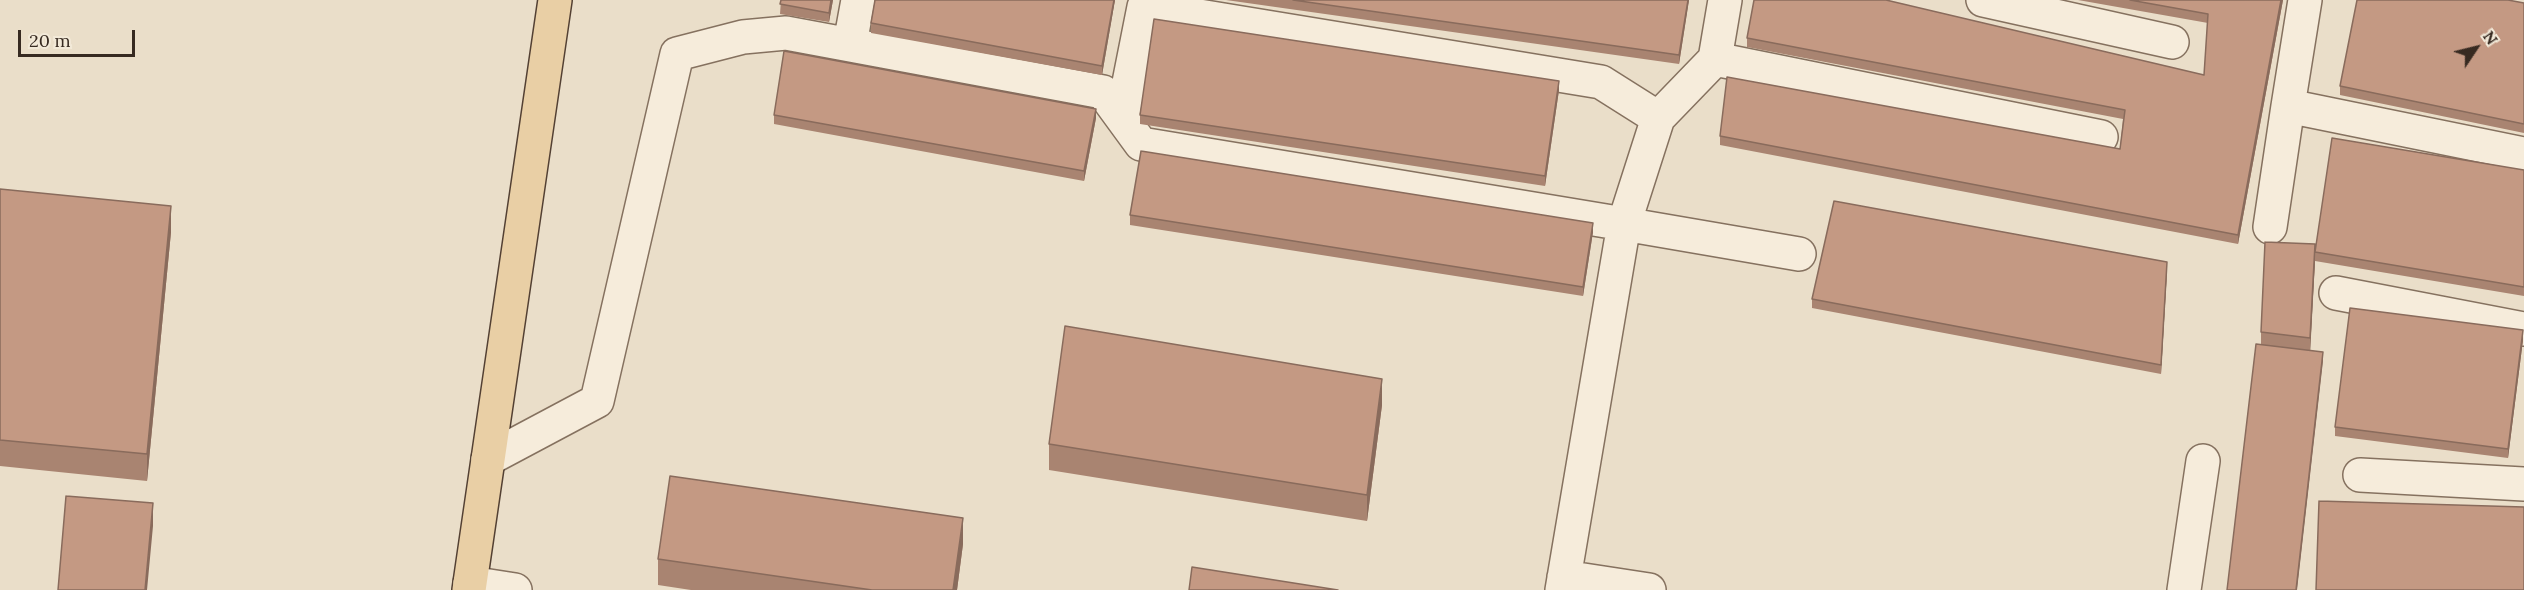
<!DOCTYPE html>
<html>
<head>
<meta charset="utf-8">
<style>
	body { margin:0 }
	#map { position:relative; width:2524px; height:590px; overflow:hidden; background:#eadec9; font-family:Lora,serif }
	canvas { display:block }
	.north { position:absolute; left:2446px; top:18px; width:60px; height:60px; -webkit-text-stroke:4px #f2e9d8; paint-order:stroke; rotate:55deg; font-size:16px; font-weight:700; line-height:24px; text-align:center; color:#372a21 }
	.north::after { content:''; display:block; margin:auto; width:21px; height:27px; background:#372a21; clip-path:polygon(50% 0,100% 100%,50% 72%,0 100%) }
	.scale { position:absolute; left:18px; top:30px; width:117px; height:27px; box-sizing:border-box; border:3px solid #372a21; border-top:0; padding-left:8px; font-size:18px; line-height:21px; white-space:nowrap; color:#372a21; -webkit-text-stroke:4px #f2e9d8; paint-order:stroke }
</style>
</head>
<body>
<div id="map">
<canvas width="2524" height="590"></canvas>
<div class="north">N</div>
<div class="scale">20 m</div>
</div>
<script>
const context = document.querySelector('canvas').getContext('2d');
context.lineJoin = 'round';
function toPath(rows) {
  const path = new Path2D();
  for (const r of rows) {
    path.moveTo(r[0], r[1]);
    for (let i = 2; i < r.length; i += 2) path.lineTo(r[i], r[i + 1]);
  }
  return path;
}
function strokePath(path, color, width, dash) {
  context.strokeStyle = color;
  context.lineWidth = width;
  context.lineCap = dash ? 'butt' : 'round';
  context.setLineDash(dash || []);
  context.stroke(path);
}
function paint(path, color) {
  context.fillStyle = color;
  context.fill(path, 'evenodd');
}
const minor = toPath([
	[1983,0,2172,42],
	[2305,0,2288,106,2524,154],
	[850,44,858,0],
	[1715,59,1725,0],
	[1122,118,1144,7,1601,82,1658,118,1624,224,1799,254],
	[1658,118,1715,59,2101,137],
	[2270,227,2288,106],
	[2336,293,2524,329],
	[488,459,597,401,677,54,743,37,786,33,1103,92,1141,144,1624,224,1562,590],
	[2360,475,2524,484],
	[1564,577,1649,590],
	[470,583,515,590],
	[2184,590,2203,461]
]);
const major = toPath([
	[469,590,555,0]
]);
strokePath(minor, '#85715f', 36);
strokePath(major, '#534033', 36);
strokePath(minor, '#f6ecdb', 33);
strokePath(major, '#e9cfa5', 33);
paint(toPath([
	[781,0,833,0,829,22,780,14],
	[1115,0,1102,75,871,33,871,23],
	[1226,0,1689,0,1679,64],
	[2078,0,2283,0,2238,244,1720,145,1720,136,2120,149,2123,119,1747,47,1747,38,2204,75,2208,23],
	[2524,3,2524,133,2340,95,2340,86],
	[1559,90,1545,186,1140,124,1140,115],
	[774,115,1096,118,1084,181,774,124],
	[2524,170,2524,296,2315,261,2310,350,2323,361,2261,345,2261,332,2315,252],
	[0,189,171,232,147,481,0,466],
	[1130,215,1593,232,1583,296,1130,225],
	[2167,271,2161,374,1812,308,1812,299],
	[2523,340,2508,458,2335,436,2335,427],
	[1382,405,1367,521,1049,470,1049,444],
	[963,544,957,590,691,590,658,585,658,559]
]), '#a98471');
paint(toPath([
	[831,0,833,0,829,22,829,13],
	[1114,0,1115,0,1102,75,1102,66],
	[1688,0,1689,0,1679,64,1679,55],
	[2281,0,2283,0,2238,244,2238,235],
	[1559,81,1559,90,1545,186,1545,176],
	[1096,109,1096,118,1084,181,1084,171],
	[171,206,171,232,147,481,147,454],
	[1593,223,1593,232,1583,296,1583,287],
	[2315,244,2315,261,2310,355,2310,338],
	[2167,262,2167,271,2161,374,2161,365],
	[2523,330,2523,340,2508,458,2508,449],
	[2323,352,2323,361,2297,590,2296,590],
	[1382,379,1382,405,1367,521,1367,495],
	[153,503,153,526,147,590,145,590],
	[963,518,963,544,957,590,953,590]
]), '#896b5c');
const building = toPath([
	[781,0,831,0,829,13,780,4,781,0],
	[875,0,1114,0,1102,66,871,23,875,0],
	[1293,0,1688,0,1679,55,1293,0],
	[1754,0,1886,0,2204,75,2208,14,2130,0,2281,0,2238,235,1720,136,1727,77,2120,149,2125,110,1747,38,1754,0],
	[2357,0,2508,0,2524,3,2524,124,2340,86,2357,0],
	[1154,19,1559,81,1545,176,1140,115,1154,19],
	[784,51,1096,109,1084,171,774,115,784,51],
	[2332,138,2524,170,2524,287,2315,252,2332,138],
	[1141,151,1593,223,1583,287,1130,215,1141,151],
	[0,189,171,206,147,454,0,440,0,189],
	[1834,201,2167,262,2161,365,1812,299,1834,201],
	[2265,242,2315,244,2310,338,2261,332,2265,242],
	[2350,308,2523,330,2508,449,2335,427,2350,308],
	[1065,326,1382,379,1367,495,1049,444,1065,326],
	[2256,344,2323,352,2296,590,2227,590,2256,344],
	[670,476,963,518,953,590,872,590,658,559,670,476],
	[66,496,153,503,145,590,58,590,66,496],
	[2319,501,2524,507,2524,590,2316,590,2319,501],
	[1192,567,1338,590,1189,590,1192,567]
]);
paint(building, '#c49983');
strokePath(building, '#896b5c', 1.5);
</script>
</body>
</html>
